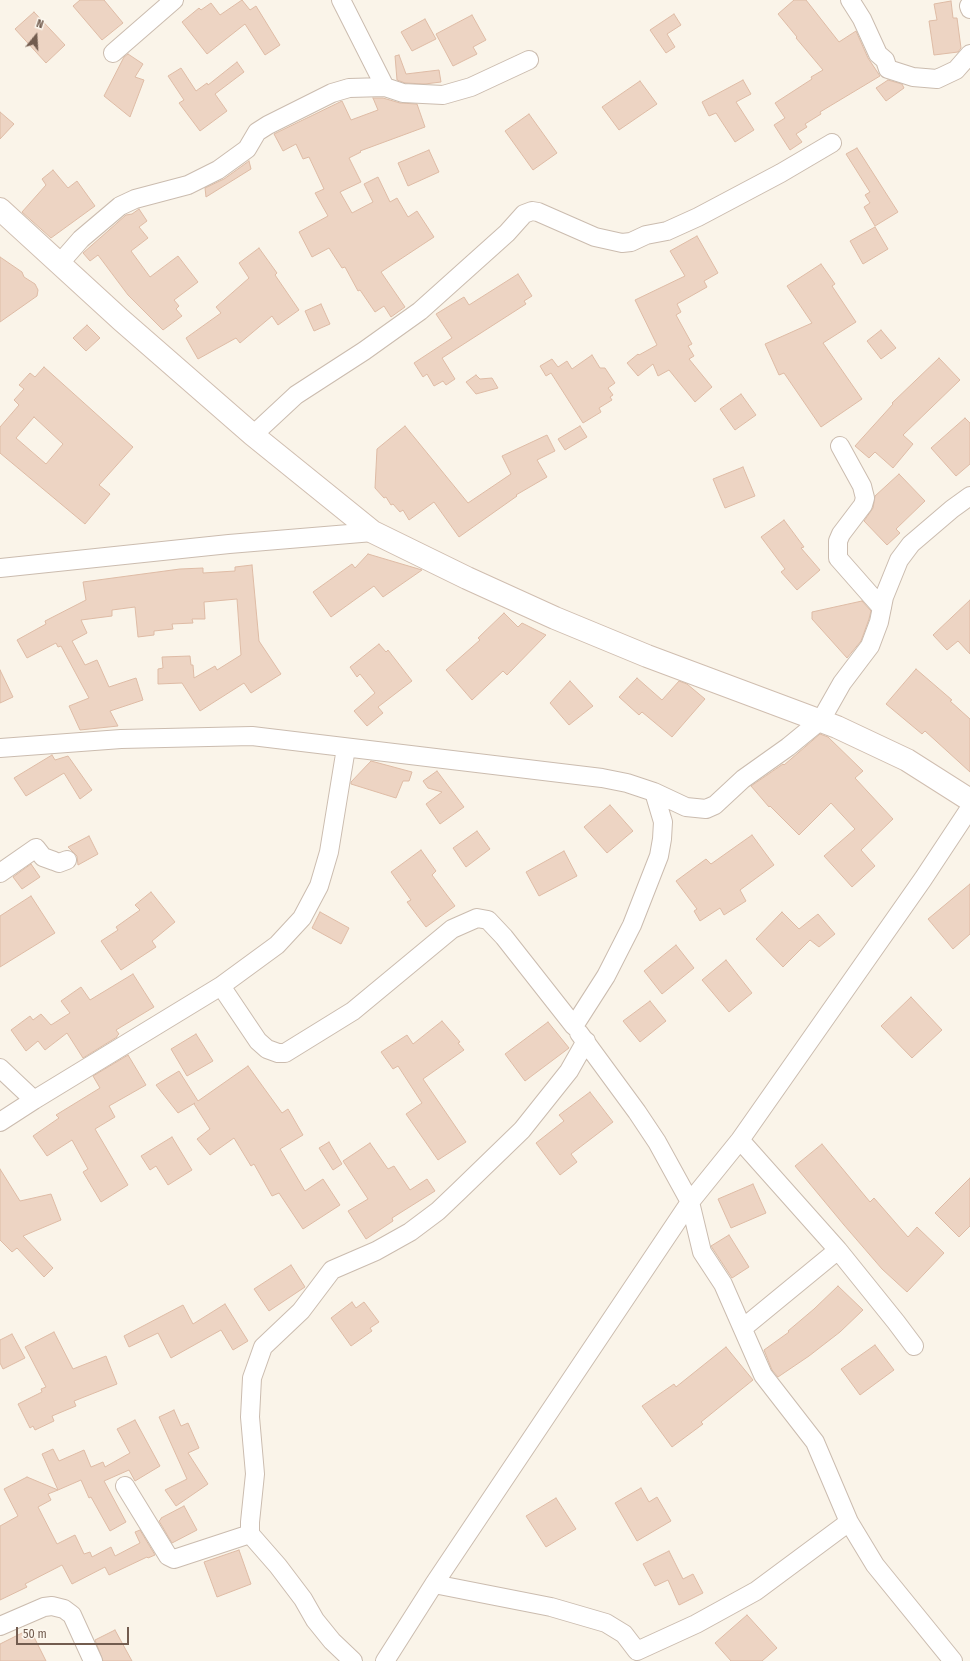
<!DOCTYPE html>
<html>
<head>
<meta charset="utf-8">
<style>
	body { margin:0 }
	#map { position:relative; width:970px; height:1661px; overflow:hidden; background:#faf4e9; font-family:"Fira Sans Condensed",sans-serif }
	canvas { display:block }
	.north { position:absolute; left:16px; top:16px; width:40px; height:40px; -webkit-text-stroke:3px #fdf8ef; paint-order:stroke; rotate:18deg; font-size:11px; font-weight:700; line-height:16px; text-align:center; color:#725c4f }
	.north::after { content:''; display:block; margin:auto; width:14px; height:18px; background:#725c4f; clip-path:polygon(50% 0,100% 100%,50% 72%,0 100%) }
	.scale { position:absolute; left:16px; top:1627px; width:113px; height:18px; box-sizing:border-box; border:2px solid #725c4f; border-top:0; padding-left:5px; font-size:12px; line-height:14px; white-space:nowrap; color:#725c4f; -webkit-text-stroke:3px #fdf8ef; paint-order:stroke }
</style>
</head>
<body>
<div id="map">
<canvas width="970" height="1661"></canvas>
<div class="north">N</div>
<div class="scale">50 m</div>
</div>
<script>
const context = document.querySelector('canvas').getContext('2d');
context.lineJoin = 'round';
function paint(path, color) {
  context.fillStyle = color;
  context.fill(path, 'evenodd');
}
function toPath(rows) {
  const path = new Path2D();
  for (const r of rows) {
    path.moveTo(r[0], r[1]);
    for (let i = 2; i < r.length; i += 2) path.lineTo(r[i], r[i + 1]);
  }
  return path;
}
function strokePath(path, color, width, dash) {
  context.strokeStyle = color;
  context.lineWidth = width;
  context.lineCap = dash ? 'butt' : 'round';
  context.setLineDash(dash || []);
  context.stroke(path);
}
const building = toPath([
	[80,0,104,0,123,23,102,40,73,6,80,0],
	[242,0,250,10,256,6,280,45,265,55,245,24,207,54,182,22,199,8,201,10,211,3,220,15,242,0],
	[794,0,806,0,839,42,856,31,868,58,880,76,820,112,821,114,805,124,807,127,796,134,802,142,790,150,774,125,785,118,775,103,812,79,811,77,823,70,796,38,797,37,778,14,794,0],
	[951,1,953,18,957,18,961,48,958,52,934,55,929,21,937,20,934,4,951,1],
	[34,12,65,45,46,63,15,29,34,12],
	[674,14,681,25,667,34,675,47,666,53,650,30,674,14],
	[472,15,486,40,473,47,477,54,453,66,436,34,472,15],
	[425,19,436,39,412,51,401,32,425,19],
	[128,54,143,64,135,77,144,80,130,117,104,96,124,57,128,54],
	[399,55,406,74,439,70,441,82,425,84,405,83,397,80,395,56,399,55],
	[237,62,244,72,215,94,227,111,200,131,179,103,184,100,168,76,181,68,196,91,207,83,208,85,237,62],
	[743,80,751,94,736,102,754,130,735,142,716,113,709,116,702,102,743,80],
	[888,80,902,84,904,88,886,101,876,88,888,80],
	[640,81,657,104,619,130,602,107,640,81],
	[373,98,383,98,400,103,417,104,425,127,360,151,361,152,349,158,361,182,340,192,352,213,373,202,364,184,378,177,390,202,397,198,408,217,417,211,434,237,381,272,405,307,391,317,384,306,375,312,360,290,358,291,345,267,342,268,329,248,312,257,299,232,328,216,315,193,324,189,309,157,303,159,296,144,283,151,274,134,342,101,351,120,378,110,373,98],
	[0,112,14,124,0,139,0,112],
	[529,114,557,153,533,170,505,131,529,114],
	[857,148,898,212,875,226,864,207,870,203,865,195,870,192,846,154,857,148],
	[429,150,439,172,408,186,398,163,429,150],
	[249,161,251,169,206,197,205,188,224,179,249,161],
	[53,170,68,188,77,181,95,206,51,238,22,212,46,185,42,179,53,170],
	[139,209,147,221,139,227,148,238,131,251,150,277,178,256,198,282,174,300,179,306,176,309,182,316,163,330,128,295,98,255,90,261,83,253,126,215,132,214,139,209],
	[875,227,888,249,863,264,850,241,875,227],
	[697,236,718,273,704,281,707,287,677,304,681,312,676,315,692,344,688,346,694,356,689,359,712,387,695,402,669,370,658,376,653,364,638,376,627,363,638,354,639,355,657,345,635,300,685,276,670,251,697,236],
	[259,248,277,273,275,275,299,310,278,325,272,316,240,343,236,338,198,359,186,338,221,313,216,307,249,278,239,263,259,248],
	[0,257,22,272,24,277,35,284,38,290,37,296,0,322,0,257],
	[821,264,835,284,832,286,856,322,823,343,862,399,821,427,784,373,779,375,765,344,812,323,787,286,821,264],
	[518,274,532,296,524,301,526,304,442,358,455,379,446,385,443,381,434,386,427,374,423,377,414,363,452,338,436,314,464,297,469,305,518,274],
	[321,304,330,324,314,331,305,311,321,304],
	[87,325,100,338,86,351,73,338,87,325],
	[881,330,896,348,881,359,867,341,881,330],
	[592,355,600,368,605,368,615,383,608,388,613,395,610,397,612,400,599,408,601,412,583,423,551,373,546,376,540,366,552,359,558,367,567,361,572,369,592,355],
	[939,358,960,380,903,435,913,444,893,468,875,452,869,458,855,446,893,404,892,403,939,358],
	[44,367,133,447,99,485,110,494,85,524,0,453,0,427,19,405,14,400,24,389,19,385,30,373,35,377,44,367],
	[34,417,63,444,46,464,16,438,34,417],
	[476,375,480,379,492,378,498,388,476,394,466,382,476,375],
	[741,394,756,415,735,430,720,409,741,394],
	[965,418,970,423,970,464,956,476,931,448,965,418],
	[405,426,468,503,511,474,502,456,547,435,555,451,537,460,547,477,516,495,517,496,459,537,434,502,409,520,403,510,400,512,393,504,391,505,386,497,384,498,375,488,377,449,405,426],
	[580,426,587,437,565,450,558,439,580,426],
	[743,467,755,496,725,508,713,479,743,467],
	[899,474,925,501,896,529,900,533,887,545,864,521,873,508,875,496,899,474],
	[784,520,804,547,801,548,820,570,797,590,781,572,785,569,761,537,784,520],
	[368,554,422,570,383,597,374,586,331,617,313,592,352,564,355,568,368,554],
	[252,565,259,641,281,674,251,693,244,683,200,711,182,683,158,684,158,669,163,668,162,657,190,656,191,665,193,665,194,678,215,666,217,670,241,655,237,599,204,602,205,619,192,619,193,623,172,624,173,629,154,631,154,635,138,637,135,607,112,610,112,616,81,620,87,633,72,641,85,665,97,660,109,687,136,678,143,700,110,711,118,726,80,730,69,706,89,698,61,646,58,647,56,643,27,658,17,640,46,624,45,621,86,600,83,582,180,569,203,568,203,573,235,571,235,567,252,565],
	[970,600,970,654,958,641,947,650,933,635,970,600],
	[862,601,871,611,869,619,861,641,847,658,812,619,812,612,862,601],
	[504,613,518,627,522,623,546,635,507,675,503,671,472,700,446,670,480,640,478,638,504,613],
	[379,644,386,652,388,650,412,681,378,707,383,713,367,726,354,711,375,693,360,674,357,677,350,667,379,644],
	[916,669,952,700,950,701,970,719,970,772,925,731,922,734,886,704,916,669],
	[0,670,13,697,0,703,0,670],
	[637,678,662,700,679,681,687,684,705,699,672,737,642,712,639,715,619,697,637,678],
	[570,681,593,706,569,725,550,703,570,681],
	[820,734,828,737,863,771,855,778,893,819,861,850,875,866,852,887,824,856,855,829,831,803,799,835,770,806,769,807,751,786,783,764,784,765,820,734],
	[52,755,55,760,68,756,92,790,80,799,64,773,26,796,14,778,52,755],
	[371,761,412,772,409,781,403,781,396,798,351,784,351,782,371,761],
	[437,771,464,807,440,824,426,804,442,792,428,788,423,781,437,771],
	[610,805,633,831,607,853,584,827,610,805],
	[477,831,490,849,466,867,453,848,477,831],
	[752,835,774,865,740,890,746,901,724,915,720,908,700,921,694,911,697,909,676,881,706,859,711,864,752,835],
	[89,836,98,854,78,865,77,856,68,847,89,836],
	[421,850,436,871,432,875,455,906,426,927,407,902,411,900,391,872,421,850],
	[564,851,577,876,539,896,526,872,564,851],
	[31,864,40,877,22,889,13,877,31,864],
	[970,884,970,934,953,949,928,919,970,884],
	[151,892,175,922,152,941,156,947,121,970,101,941,118,930,116,927,140,910,135,905,151,892],
	[31,896,55,933,0,967,0,916,31,896],
	[320,912,349,928,341,944,312,928,320,912],
	[782,912,799,929,818,914,835,934,819,947,810,940,783,967,756,939,782,912],
	[676,945,694,968,662,994,644,971,676,945],
	[726,960,752,993,729,1012,702,980,726,960],
	[133,974,154,1007,116,1030,119,1034,117,1036,117,1037,83,1058,67,1033,45,1050,38,1041,26,1051,11,1030,30,1016,33,1020,41,1014,51,1025,70,1013,61,1001,81,987,90,1000,133,974],
	[911,997,942,1030,912,1058,881,1026,911,997],
	[650,1001,666,1021,640,1042,623,1021,650,1001],
	[442,1021,460,1042,458,1043,464,1050,423,1079,466,1142,438,1160,406,1114,422,1103,398,1066,393,1069,381,1052,407,1035,413,1044,442,1021],
	[548,1022,569,1048,525,1081,505,1054,548,1022],
	[196,1034,213,1061,187,1076,171,1049,196,1034],
	[128,1055,146,1085,109,1106,115,1117,95,1129,128,1185,101,1202,83,1172,88,1169,72,1140,47,1156,33,1136,59,1118,56,1115,100,1088,93,1076,128,1055],
	[248,1066,282,1113,288,1109,303,1135,280,1149,305,1191,323,1179,340,1205,303,1229,279,1193,272,1196,254,1164,251,1166,234,1138,210,1155,197,1139,210,1129,194,1104,195,1103,178,1113,156,1085,179,1071,198,1101,248,1066],
	[590,1092,613,1122,571,1154,577,1162,560,1175,536,1143,564,1121,559,1115,590,1092],
	[172,1137,192,1170,168,1185,156,1166,150,1170,141,1156,172,1137],
	[329,1142,342,1164,333,1170,319,1148,329,1142],
	[370,1143,388,1169,394,1166,410,1190,427,1179,435,1191,392,1218,393,1221,366,1239,348,1211,368,1199,343,1161,370,1143],
	[822,1144,870,1202,874,1198,908,1237,917,1227,944,1253,907,1292,882,1269,844,1225,795,1166,822,1144],
	[0,1169,20,1201,51,1194,61,1220,23,1236,53,1268,44,1277,17,1248,12,1252,0,1240,0,1169],
	[970,1178,970,1226,959,1237,935,1213,970,1178],
	[753,1184,766,1213,731,1228,718,1199,753,1184],
	[729,1235,749,1267,732,1278,711,1246,729,1235],
	[291,1265,305,1287,269,1311,254,1289,291,1265],
	[838,1286,863,1310,840,1332,809,1356,778,1377,772,1370,764,1350,789,1332,788,1331,814,1309,838,1286],
	[352,1302,356,1308,364,1302,379,1322,370,1328,372,1331,351,1346,331,1318,352,1302],
	[225,1304,248,1341,233,1350,221,1330,171,1358,158,1333,129,1347,124,1336,183,1305,193,1324,225,1304],
	[54,1332,73,1369,106,1356,117,1384,74,1401,76,1406,52,1416,54,1421,35,1430,33,1426,30,1428,18,1404,42,1392,41,1389,46,1387,25,1347,54,1332],
	[12,1334,25,1358,3,1369,0,1363,0,1340,12,1334],
	[875,1345,894,1370,860,1395,841,1369,875,1345],
	[726,1347,753,1380,701,1422,703,1424,672,1447,642,1406,674,1384,676,1387,726,1347],
	[174,1410,181,1426,188,1423,199,1448,188,1453,208,1484,176,1506,165,1490,187,1479,159,1417,174,1410],
	[135,1420,160,1466,135,1481,129,1470,104,1481,126,1522,110,1531,91,1497,89,1498,81,1480,58,1490,42,1454,53,1449,59,1461,84,1450,91,1467,103,1462,105,1467,130,1453,117,1429,135,1420],
	[27,1477,58,1490,48,1494,51,1500,38,1507,57,1544,75,1535,84,1554,90,1552,92,1557,111,1547,115,1556,140,1543,135,1532,140,1530,155,1555,148,1558,147,1557,109,1575,105,1567,72,1584,62,1565,25,1584,27,1587,0,1600,0,1526,18,1516,4,1489,27,1477],
	[641,1488,649,1502,657,1497,671,1521,637,1541,615,1503,641,1488],
	[556,1498,576,1529,546,1547,526,1516,556,1498],
	[184,1506,197,1530,172,1543,159,1521,161,1519,161,1518,184,1506],
	[239,1550,251,1584,217,1597,204,1562,239,1550],
	[669,1551,683,1579,693,1574,703,1593,679,1605,668,1580,655,1586,643,1564,669,1551],
	[747,1615,777,1648,762,1661,731,1661,715,1643,747,1615],
	[30,1629,46,1661,0,1661,0,1644,30,1629],
	[115,1630,132,1661,103,1661,95,1640,115,1630]
]);
paint(building, '#edd4c3');
strokePath(building, '#debba5', 1);
const street = toPath([
	[341,0,385,87,403,93,443,95,471,87,529,60],
	[850,0,862,19,878,54,885,60,888,69,913,77,937,79,956,70,970,54],
	[969,6,970,9],
	[113,53,174,0],
	[60,263,81,239,120,206,135,199,188,185,218,170,247,149,257,132,268,125,332,93,349,88,385,87],
	[253,435,296,395,364,351,420,311,507,233,524,214,532,211,538,212,595,237,622,243,631,242,646,235,667,231,698,217,781,173,832,143],
	[840,446,862,486,865,498,863,505,841,534,838,541,838,558,882,608],
	[0,568,229,544,373,532],
	[0,748,121,739,252,736,602,778,627,783,654,792],
	[0,873,36,848,43,857,54,861,59,863,67,860],
	[221,986,277,945,302,918,319,886,329,852,346,748],
	[579,1033,637,1112,657,1142,690,1202,702,1252,723,1284,763,1375,815,1442,849,1522],
	[0,1068,34,1100,221,986,258,1041,267,1049,278,1053,285,1053,353,1011,452,929,477,918,488,920,504,937,574,1026,606,976,632,925,659,856,662,839,663,822,654,792,686,807,706,809,715,805,743,779,788,747,821,720,842,683,870,646,879,622,884,597,899,560,911,544,952,509,970,496],
	[0,1122,34,1100],
	[740,1140,838,1250,896,1322,914,1346],
	[743,1328,838,1250],
	[125,1486,168,1556,174,1559,250,1534],
	[434,1584,551,1607,606,1623,624,1634,637,1651,696,1624,756,1591,849,1522,875,1565,953,1661],
	[0,1626,44,1607,52,1606,64,1609,72,1615,93,1661],
	[353,1661,332,1641,315,1620,303,1599,278,1566,250,1534,250,1522,255,1474,250,1417,252,1378,263,1347,301,1311,332,1270,376,1251,410,1232,438,1211,459,1191,522,1130,569,1071,586,1041],
	[385,1661,434,1584,690,1202,740,1140,923,879,970,808]
]);
const secondary = toPath([
	[0,209,120,319,253,435,373,532,467,578,555,618,647,656,837,727,907,760,970,800]
]);
strokePath(street, '#cbbcaf', 20);
strokePath(secondary, '#d0beb0', 24);
strokePath(street, '#fff', 18);
strokePath(secondary, '#fff', 22);
</script>
</body>
</html>
